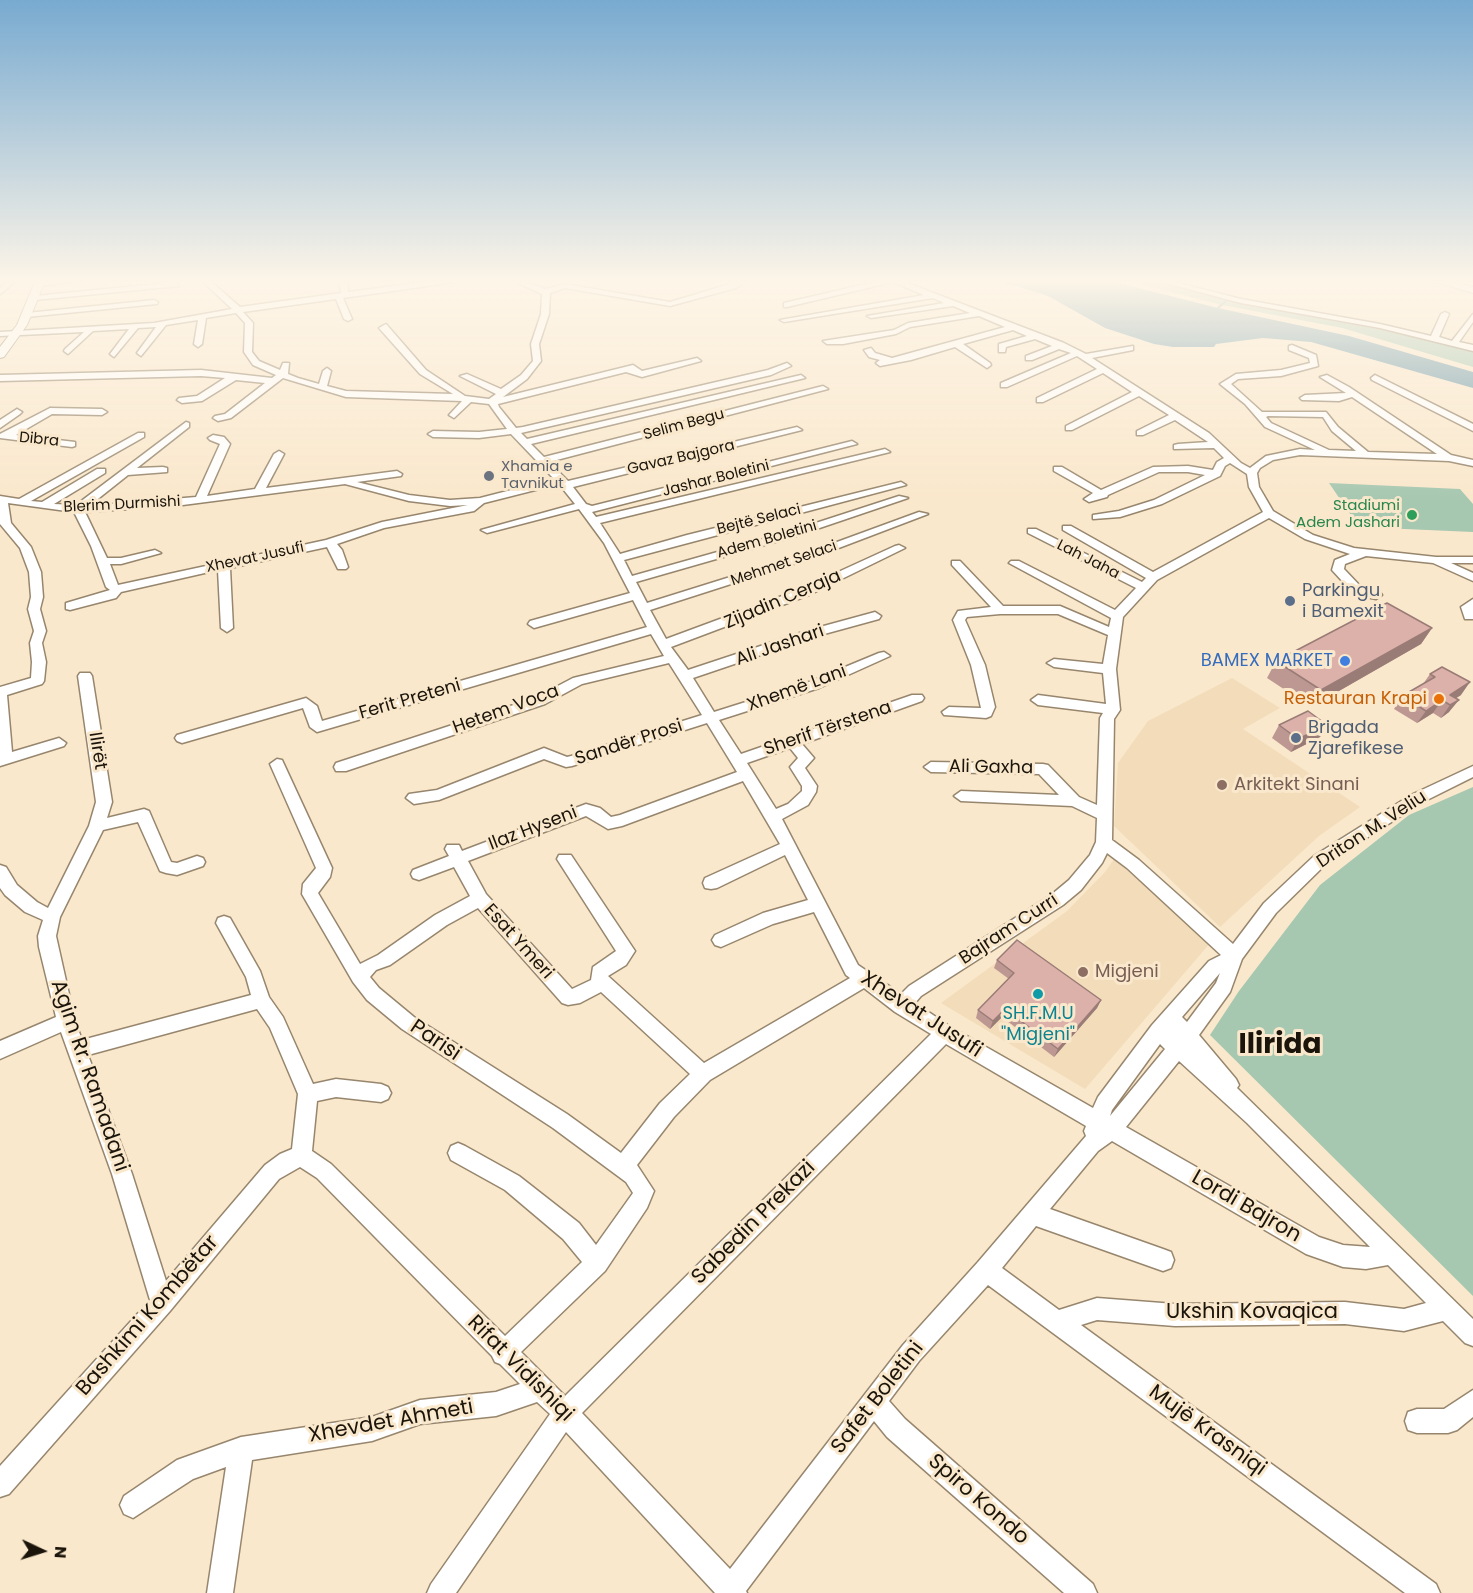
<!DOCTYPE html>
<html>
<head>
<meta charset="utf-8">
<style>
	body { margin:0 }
	#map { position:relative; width:1473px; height:1593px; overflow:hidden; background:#fae8cc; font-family:Poppins,sans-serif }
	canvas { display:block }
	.north { position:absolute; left:12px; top:1521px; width:60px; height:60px; -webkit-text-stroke:4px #fae8cc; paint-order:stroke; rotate:94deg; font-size:16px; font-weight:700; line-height:24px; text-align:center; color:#1a140a }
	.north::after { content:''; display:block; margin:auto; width:21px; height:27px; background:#1a140a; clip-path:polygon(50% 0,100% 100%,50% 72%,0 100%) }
</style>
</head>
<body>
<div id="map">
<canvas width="1473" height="1593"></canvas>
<div class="north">N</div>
</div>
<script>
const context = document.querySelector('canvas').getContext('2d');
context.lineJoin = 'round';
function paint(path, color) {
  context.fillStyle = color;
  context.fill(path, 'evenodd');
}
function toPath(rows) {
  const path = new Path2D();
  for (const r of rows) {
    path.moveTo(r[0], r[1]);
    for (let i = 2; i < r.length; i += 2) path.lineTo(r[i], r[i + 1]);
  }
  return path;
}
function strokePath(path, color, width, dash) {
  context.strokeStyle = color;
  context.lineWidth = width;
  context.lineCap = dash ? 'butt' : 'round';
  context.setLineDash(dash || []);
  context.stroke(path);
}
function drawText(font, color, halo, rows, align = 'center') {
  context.font = font + ' Poppins,sans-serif';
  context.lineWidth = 6;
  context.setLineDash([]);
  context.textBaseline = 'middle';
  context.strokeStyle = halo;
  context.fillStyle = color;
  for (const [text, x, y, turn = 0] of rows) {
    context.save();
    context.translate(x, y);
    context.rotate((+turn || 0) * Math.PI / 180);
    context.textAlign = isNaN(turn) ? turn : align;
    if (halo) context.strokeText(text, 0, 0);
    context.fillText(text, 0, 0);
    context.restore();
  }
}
paint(toPath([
	[1232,678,1280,708,1243,729,1360,807,1319,836,1220,927,1114,826,1118,763,1148,721],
	[1114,859,1211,942,1085,1089,941,1003,1067,911,1105,872]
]), '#f3dcba');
paint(toPath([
	[1120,279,1144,279,1255,306,1383,330,1473,350,1473,367,1342,328,1222,305],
	[1329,483,1460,489,1473,504,1473,532,1359,527],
	[1473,787,1473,1296,1210,1035,1239,991,1320,885,1409,815]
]), '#a6c7b0');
paint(toPath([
	[978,279,1103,279,1218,308,1349,336,1473,372,1473,388,1311,342,1263,338,1216,344,1214,347,1173,347,1154,344,1105,328,1048,296,1017,286]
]), '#719cab');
strokePath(toPath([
	[1218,308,1226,301]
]), '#719cab', 2);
const minor = toPath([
	[11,279,19,279,0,294,0,288,11,279],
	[70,279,95,279,40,286,36,284,70,279],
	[200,279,208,279,240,307,341,293,339,279,347,279,348,292,448,279,467,279,463,281,343,298,352,319,348,321,344,319,336,299,243,312,253,323,252,352,259,361,280,370,283,363,289,363,288,374,298,378,319,384,323,371,327,368,331,371,327,386,346,391,453,394,420,374,379,328,386,324,426,370,465,396,489,399,496,394,460,376,467,374,501,389,521,375,533,361,531,344,541,314,542,294,509,279,519,279,545,289,565,284,670,302,730,284,739,279,748,279,736,288,670,306,565,288,550,293,549,314,539,344,541,361,527,379,503,397,633,365,642,371,697,358,701,361,642,377,626,372,498,404,499,407,516,428,523,427,768,370,787,363,791,366,771,375,521,433,527,439,801,375,805,378,531,444,544,457,823,386,828,389,549,462,568,481,797,427,802,430,573,487,586,504,592,506,852,441,857,444,592,512,596,517,885,449,890,452,600,523,620,554,687,535,901,482,906,485,624,560,632,576,785,533,899,496,908,498,793,537,636,582,647,603,807,553,919,512,928,514,815,557,650,610,666,639,801,589,895,546,899,545,905,548,809,595,671,647,688,670,809,630,875,612,881,616,879,619,817,636,693,678,714,712,809,682,879,653,884,652,890,656,819,688,719,720,741,754,912,695,922,695,924,698,922,701,802,744,814,758,805,768,817,786,816,792,808,805,782,819,858,965,901,994,909,986,1051,895,1069,880,1090,855,1096,842,1097,818,1072,806,961,801,954,796,961,791,1059,795,1039,774,931,772,924,767,931,762,1043,764,1048,765,1079,797,1097,805,1100,718,1103,713,1038,705,1031,700,1038,695,1106,704,1103,673,1054,667,1047,663,1054,659,1103,664,1108,635,1058,614,1000,614,967,617,965,620,985,665,995,707,991,716,986,718,944,715,942,712,949,707,981,708,971,665,953,620,958,611,991,607,952,565,952,561,960,561,1003,606,1060,606,1109,627,1111,618,1009,563,1011,561,1019,561,1115,610,1136,588,1028,533,1028,529,1036,529,1142,582,1146,578,1063,530,1063,526,1071,526,1153,572,1263,512,1249,487,1247,474,1230,463,1225,466,1220,476,1162,504,1120,517,1093,519,1093,515,1119,511,1154,500,1205,475,1188,472,1159,472,1108,495,1107,497,1089,502,1084,499,1093,493,1054,471,1054,467,1062,467,1101,490,1153,467,1188,466,1213,470,1217,462,1224,458,1214,448,1174,449,1174,445,1178,444,1208,442,1175,420,1143,435,1137,435,1137,431,1169,415,1139,396,1072,430,1066,430,1066,426,1132,392,1103,373,1043,402,1037,402,1037,398,1097,369,1077,356,1007,387,1001,387,1001,383,1071,353,1059,349,1032,360,1026,360,1026,356,1052,346,1035,339,1006,347,1005,352,999,352,999,344,1027,336,1013,330,963,344,990,363,991,365,987,368,955,347,911,360,880,366,876,363,880,360,869,357,864,350,871,348,875,353,892,358,1005,327,979,316,910,327,896,334,843,344,827,344,823,341,894,330,908,323,970,313,953,306,871,318,867,316,944,303,933,298,784,322,780,320,924,295,893,282,787,307,784,307,784,303,887,279,897,279,1064,343,1086,354,1133,346,1133,350,1092,358,1209,433,1241,463,1250,468,1266,456,1300,449,1315,450,1265,427,1245,404,1220,384,1236,374,1281,370,1310,363,1309,358,1289,350,1289,346,1292,345,1316,355,1318,366,1281,376,1238,379,1231,384,1262,412,1326,412,1338,427,1368,452,1437,454,1352,397,1339,401,1302,400,1300,398,1305,395,1346,393,1320,377,1327,375,1349,387,1451,455,1473,460,1473,466,1449,461,1300,455,1273,460,1260,468,1257,473,1259,487,1273,511,1313,535,1354,548,1436,557,1473,557,1473,563,1451,563,1473,573,1473,581,1433,563,1366,556,1345,564,1344,569,1363,589,1380,592,1382,595,1376,599,1355,595,1332,570,1335,560,1350,554,1305,539,1269,518,1157,580,1123,617,1116,669,1120,710,1114,719,1112,840,1139,860,1233,944,1264,903,1314,856,1411,795,1473,766,1473,777,1421,803,1326,864,1276,913,1242,959,1230,992,1199,1035,1236,1079,1239,1085,1237,1088,1473,1319,1473,1346,1465,1343,1443,1321,1404,1331,1345,1324,1175,1326,1097,1320,1081,1325,1436,1584,1440,1593,1405,1593,988,1285,919,1361,889,1401,905,1419,1093,1584,1097,1593,1064,1593,887,1437,874,1421,746,1591,747,1593,715,1593,566,1432,456,1593,427,1593,431,1584,550,1414,537,1402,496,1416,420,1424,372,1441,252,1460,233,1593,207,1593,226,1467,193,1479,133,1518,124,1514,120,1505,124,1496,177,1460,241,1437,372,1417,420,1400,496,1392,520,1384,500,1364,495,1362,492,1356,317,1178,300,1167,279,1179,170,1311,9,1494,0,1497,0,1466,150,1300,112,1174,61,1032,0,1059,0,1041,56,1017,39,947,38,936,43,920,25,912,5,895,0,888,0,865,6,867,17,885,37,902,48,908,89,826,96,802,78,676,80,673,90,673,92,676,112,802,107,818,144,809,149,811,171,862,177,863,197,856,203,858,205,862,203,866,177,875,166,873,160,871,138,822,103,830,60,917,56,936,75,1021,82,1040,251,995,246,977,216,923,218,918,224,916,230,918,260,971,269,997,283,1017,313,1084,336,1079,381,1084,388,1087,391,1093,388,1099,381,1102,336,1097,317,1101,312,1151,331,1164,505,1336,582,1262,563,1239,505,1190,451,1160,448,1153,451,1146,458,1143,465,1146,519,1176,579,1223,596,1245,633,1193,626,1182,553,1128,402,1029,367,1000,353,982,302,894,303,884,316,868,270,764,277,759,282,760,332,868,330,877,318,893,360,964,378,955,435,915,470,896,454,867,419,880,413,878,411,874,413,870,449,856,445,849,447,845,459,845,462,851,586,804,600,808,611,817,620,815,737,772,707,723,572,766,566,767,544,759,439,800,414,804,406,798,409,794,437,790,544,748,567,757,571,756,702,715,669,663,582,684,545,704,346,771,336,771,334,767,336,763,535,698,573,678,664,656,651,634,317,732,310,727,303,708,182,743,177,741,175,738,177,735,306,698,317,706,322,721,647,627,633,600,534,628,528,624,530,621,630,593,604,543,579,509,487,533,481,530,575,504,559,484,484,503,474,511,384,528,337,544,342,550,348,567,346,569,338,569,327,547,230,568,233,628,227,632,221,628,218,570,121,592,116,598,70,610,66,609,66,603,110,590,106,587,91,546,74,512,8,503,11,523,31,547,41,572,43,597,40,609,46,631,42,643,46,662,44,681,42,684,7,695,12,752,59,738,66,743,64,746,0,766,0,687,31,678,32,662,30,643,34,631,28,609,31,597,29,572,20,548,0,524,0,496,19,499,138,433,144,433,144,437,31,501,42,502,97,469,105,469,105,473,54,504,76,505,186,422,189,423,189,427,137,468,163,467,167,468,167,472,128,475,89,506,196,497,220,444,210,440,208,438,213,435,224,437,230,444,207,496,255,489,274,454,279,451,284,454,266,488,397,471,402,474,401,476,357,482,409,495,450,500,480,498,554,479,511,434,479,438,433,437,428,434,433,431,479,432,507,429,489,404,471,402,454,418,449,415,462,401,346,397,283,378,231,418,218,421,213,418,215,416,225,414,265,383,236,380,202,401,182,403,177,400,179,398,197,396,225,378,201,376,0,381,0,375,201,370,272,378,276,375,253,365,244,352,245,323,236,313,206,318,202,344,198,347,194,344,198,320,166,325,141,356,137,353,156,327,138,328,114,357,110,354,129,329,93,331,68,354,64,351,65,349,84,332,0,336,0,332,154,323,232,309,200,279],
	[1268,416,1323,417,1332,431,1356,451,1329,450,1271,423,1266,417,1268,416],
	[345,484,409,501,450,506,468,505,382,522,326,540,118,585,110,564,121,564,161,553,155,550,121,558,107,558,85,512,175,506,345,484],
	[790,748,798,758,790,767,802,786,802,791,788,804,776,809,747,763,790,748],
	[743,781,780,844,705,878,703,883,705,888,711,889,717,888,785,855,808,900,763,913,715,935,712,940,715,945,721,947,773,924,814,912,846,975,850,978,704,1063,608,976,626,965,635,951,571,855,559,855,557,859,616,951,593,967,591,980,572,989,486,894,468,861,586,816,608,829,622,826,743,781],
	[1107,853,1127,868,1221,955,1209,961,1152,1025,1098,1097,1093,1108,951,1027,915,1003,921,996,1063,905,1081,890,1102,863,1107,853],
	[478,908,562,1003,568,1005,580,1003,601,992,690,1074,660,1103,621,1153,567,1114,414,1017,379,988,370,977,376,970,390,965,447,925,478,908],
	[1220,973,1216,983,1187,1022,1182,1017,1220,973],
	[864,988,895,1012,931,1034,565,1396,521,1352,605,1271,647,1208,654,1191,637,1165,674,1117,710,1080,864,988],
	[257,1009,270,1028,298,1094,292,1149,280,1154,265,1165,166,1281,132,1174,88,1055,257,1009],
	[946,1044,1086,1126,1084,1131,1086,1136,978,1262,903,1345,730,1569,582,1413,946,1044],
	[1160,1044,1165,1049,1110,1116,1112,1110,1160,1044],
	[1179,1061,1247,1123,1370,1247,1343,1245,1319,1237,1126,1127,1179,1061],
	[1112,1141,1306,1254,1343,1267,1366,1269,1388,1265,1426,1303,1404,1309,1345,1302,1175,1304,1097,1298,1059,1310,1002,1268,1036,1226,1163,1271,1171,1268,1174,1260,1171,1252,1163,1249,1050,1209,1098,1151,1112,1141],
	[1151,279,1163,279,1241,299,1380,324,1431,336,1441,314,1445,312,1449,314,1439,337,1452,341,1473,314,1473,322,1459,342,1473,345,1473,351,1380,328,1241,303,1151,279],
	[176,282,179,286,35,300,31,298,35,296,176,282],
	[154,300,158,302,157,304,27,317,23,315,27,313,154,300],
	[1375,375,1473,424,1473,431,1372,380,1371,378,1375,375],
	[50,408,102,409,107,412,102,415,52,414,16,435,75,442,75,446,72,447,0,438,0,434,50,408],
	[17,409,22,412,20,414,0,428,0,420,17,409],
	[1473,599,1473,619,1465,619,1461,607,1473,599],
	[1473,1390,1473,1417,1457,1430,1448,1433,1417,1433,1408,1430,1405,1421,1408,1412,1417,1409,1444,1409,1473,1390]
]);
const major = toPath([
	[36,279,46,279,27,325,4,357,0,358,0,347,17,325,36,279],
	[1425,279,1441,279,1473,287,1473,293,1425,279]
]);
strokePath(minor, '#97866d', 3);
strokePath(major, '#97866d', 2);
paint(minor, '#fff');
paint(major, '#fff');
paint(toPath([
	[1432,628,1421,644,1311,707,1267,678,1276,661],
	[1442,667,1461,695,1456,698,1449,712,1441,718,1433,713,1417,723,1394,709,1402,696,1423,684,1430,674],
	[1279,725,1327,725,1320,737,1291,752,1272,738],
	[997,960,1101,1000,1097,1008,1054,1057,1002,1017,990,1029,976,1018,978,1010,1009,979,994,968]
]), '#bd9892');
paint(toPath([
	[1432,628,1421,644,1311,707,1321,690],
	[1470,682,1461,695,1447,704,1450,695],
	[1442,700,1433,713,1417,723,1426,711],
	[1459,700,1449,712,1441,718,1450,705],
	[1327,725,1320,737,1291,752,1298,739],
	[1101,1000,1097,1008,1054,1057,1058,1049],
	[1005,1009,1002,1017,990,1029,993,1021]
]), '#9a7c77');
const building = toPath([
	[1387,603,1432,628,1321,690,1276,661,1387,603],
	[1442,667,1470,682,1450,695,1459,700,1450,705,1442,700,1426,711,1402,696,1435,677,1430,674,1442,667],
	[1308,711,1327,725,1298,739,1279,725,1308,711],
	[1017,940,1101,1000,1058,1049,1005,1009,993,1021,978,1010,1014,973,997,960,1017,940]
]);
paint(building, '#dcb1aa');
strokePath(building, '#9a7c77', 1.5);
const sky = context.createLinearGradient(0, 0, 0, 502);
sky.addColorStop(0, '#78aad0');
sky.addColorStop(0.56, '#fdf5e8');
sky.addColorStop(1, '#fdf5e800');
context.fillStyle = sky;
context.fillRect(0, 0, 1473, 502);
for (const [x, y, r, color] of [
	[489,476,6,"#6b7280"],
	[1412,515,6,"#2e9e5b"],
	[1290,601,6,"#5c6f8a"],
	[1345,661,6,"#3f7fe0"],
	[1439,699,6,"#e8710a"],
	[1296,738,6,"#5c6f8a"],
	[1222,785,6,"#8d6e63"],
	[1083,972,6,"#8d6e63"],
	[1038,994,6,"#0f9aa8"]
]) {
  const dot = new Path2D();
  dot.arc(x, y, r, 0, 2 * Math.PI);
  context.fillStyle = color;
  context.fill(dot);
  strokePath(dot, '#fae8cc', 2);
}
drawText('15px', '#1a140a', '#fae8cc', [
	["Selim Begu",684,425,-15],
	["Dibra",39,440,6],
	["Gavaz Bajgora",681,458,-13],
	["Jashar Boletini",716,479,-14],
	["Blerim Durmishi",122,505,-3],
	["Bejtë Selaci",759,520,-14],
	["Adem Boletini",767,540,-16],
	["Xhevat Jusufi",255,558,-12],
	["Lah Jaha",1088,560,27],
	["Mehmet Selaci",784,564,-19]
]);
drawText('15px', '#5b616d', '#fae8cc', [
	["Xhamia e",501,467],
	["Tavnikut",501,484]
], 'left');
drawText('15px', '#27864d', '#fae8cc', [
	["Stadiumi",1400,506],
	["Adem Jashari",1400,523]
], 'right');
drawText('18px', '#4e5e75', '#fae8cc', [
	["Parkingu",1302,591],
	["i Bamexit",1302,612],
	["Brigada",1308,728],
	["Zjarefikese",1308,749]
], 'left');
drawText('18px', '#1a140a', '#fae8cc', [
	["Zijadin Ceraja",783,600,-23],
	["Ali Jashari",780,646,-19],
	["Xhemë Lani",797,689,-20],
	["Ferit Preteni",410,700,-16],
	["Hetem Voca",506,710,-20],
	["Sherif Tërstena",828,729,-19],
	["Sandër Prosi",629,743,-18],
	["Ilirët",97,751,81],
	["Ali Gaxha",991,768,1],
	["Ilaz Hyseni",533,829,-21],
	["Driton M. Veliu",1372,830,-33],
	["Bajram Curri",1009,930,-33],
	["Esat Ymeri",518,942,48]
]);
drawText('18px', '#366cbe', '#fae8cc', [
	["BAMEX MARKET",1333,661]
], 'right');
drawText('18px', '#c56008', '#fae8cc', [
	["Restauran Krapi",1427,699]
], 'right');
drawText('18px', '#785e54', '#fae8cc', [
	["Arkitekt Sinani",1234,785],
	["Migjeni",1095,972]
], 'left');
drawText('18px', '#0d838f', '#fae8cc', [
	["SH.F.M.U",1038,1014],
	["\"Migjeni\"",1038,1035]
]);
drawText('21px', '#1a140a', '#fae8cc', [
	["Xhevat Jusufi",921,1015,33],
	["Parisi",435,1041,34],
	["Agim Rr. Ramadani",89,1076,71],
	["Lordi Bajron",1246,1207,30],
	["Sabedin Prekazi",754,1223,-45],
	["Ukshin Kovaqica",1252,1313],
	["Bashkimi Kombëtar",148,1316,-49],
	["Rifat Vidishiqi",520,1369,45],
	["Safet Boletini",878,1398,-52],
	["Xhevdet Ahmeti",391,1422,-10],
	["Mujë Krasniqi",1207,1431,36],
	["Spiro Kondo",978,1500,41]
]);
drawText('bold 28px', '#1a140a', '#fae8cc', [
	["Ilirida",1280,1046]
]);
</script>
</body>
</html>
